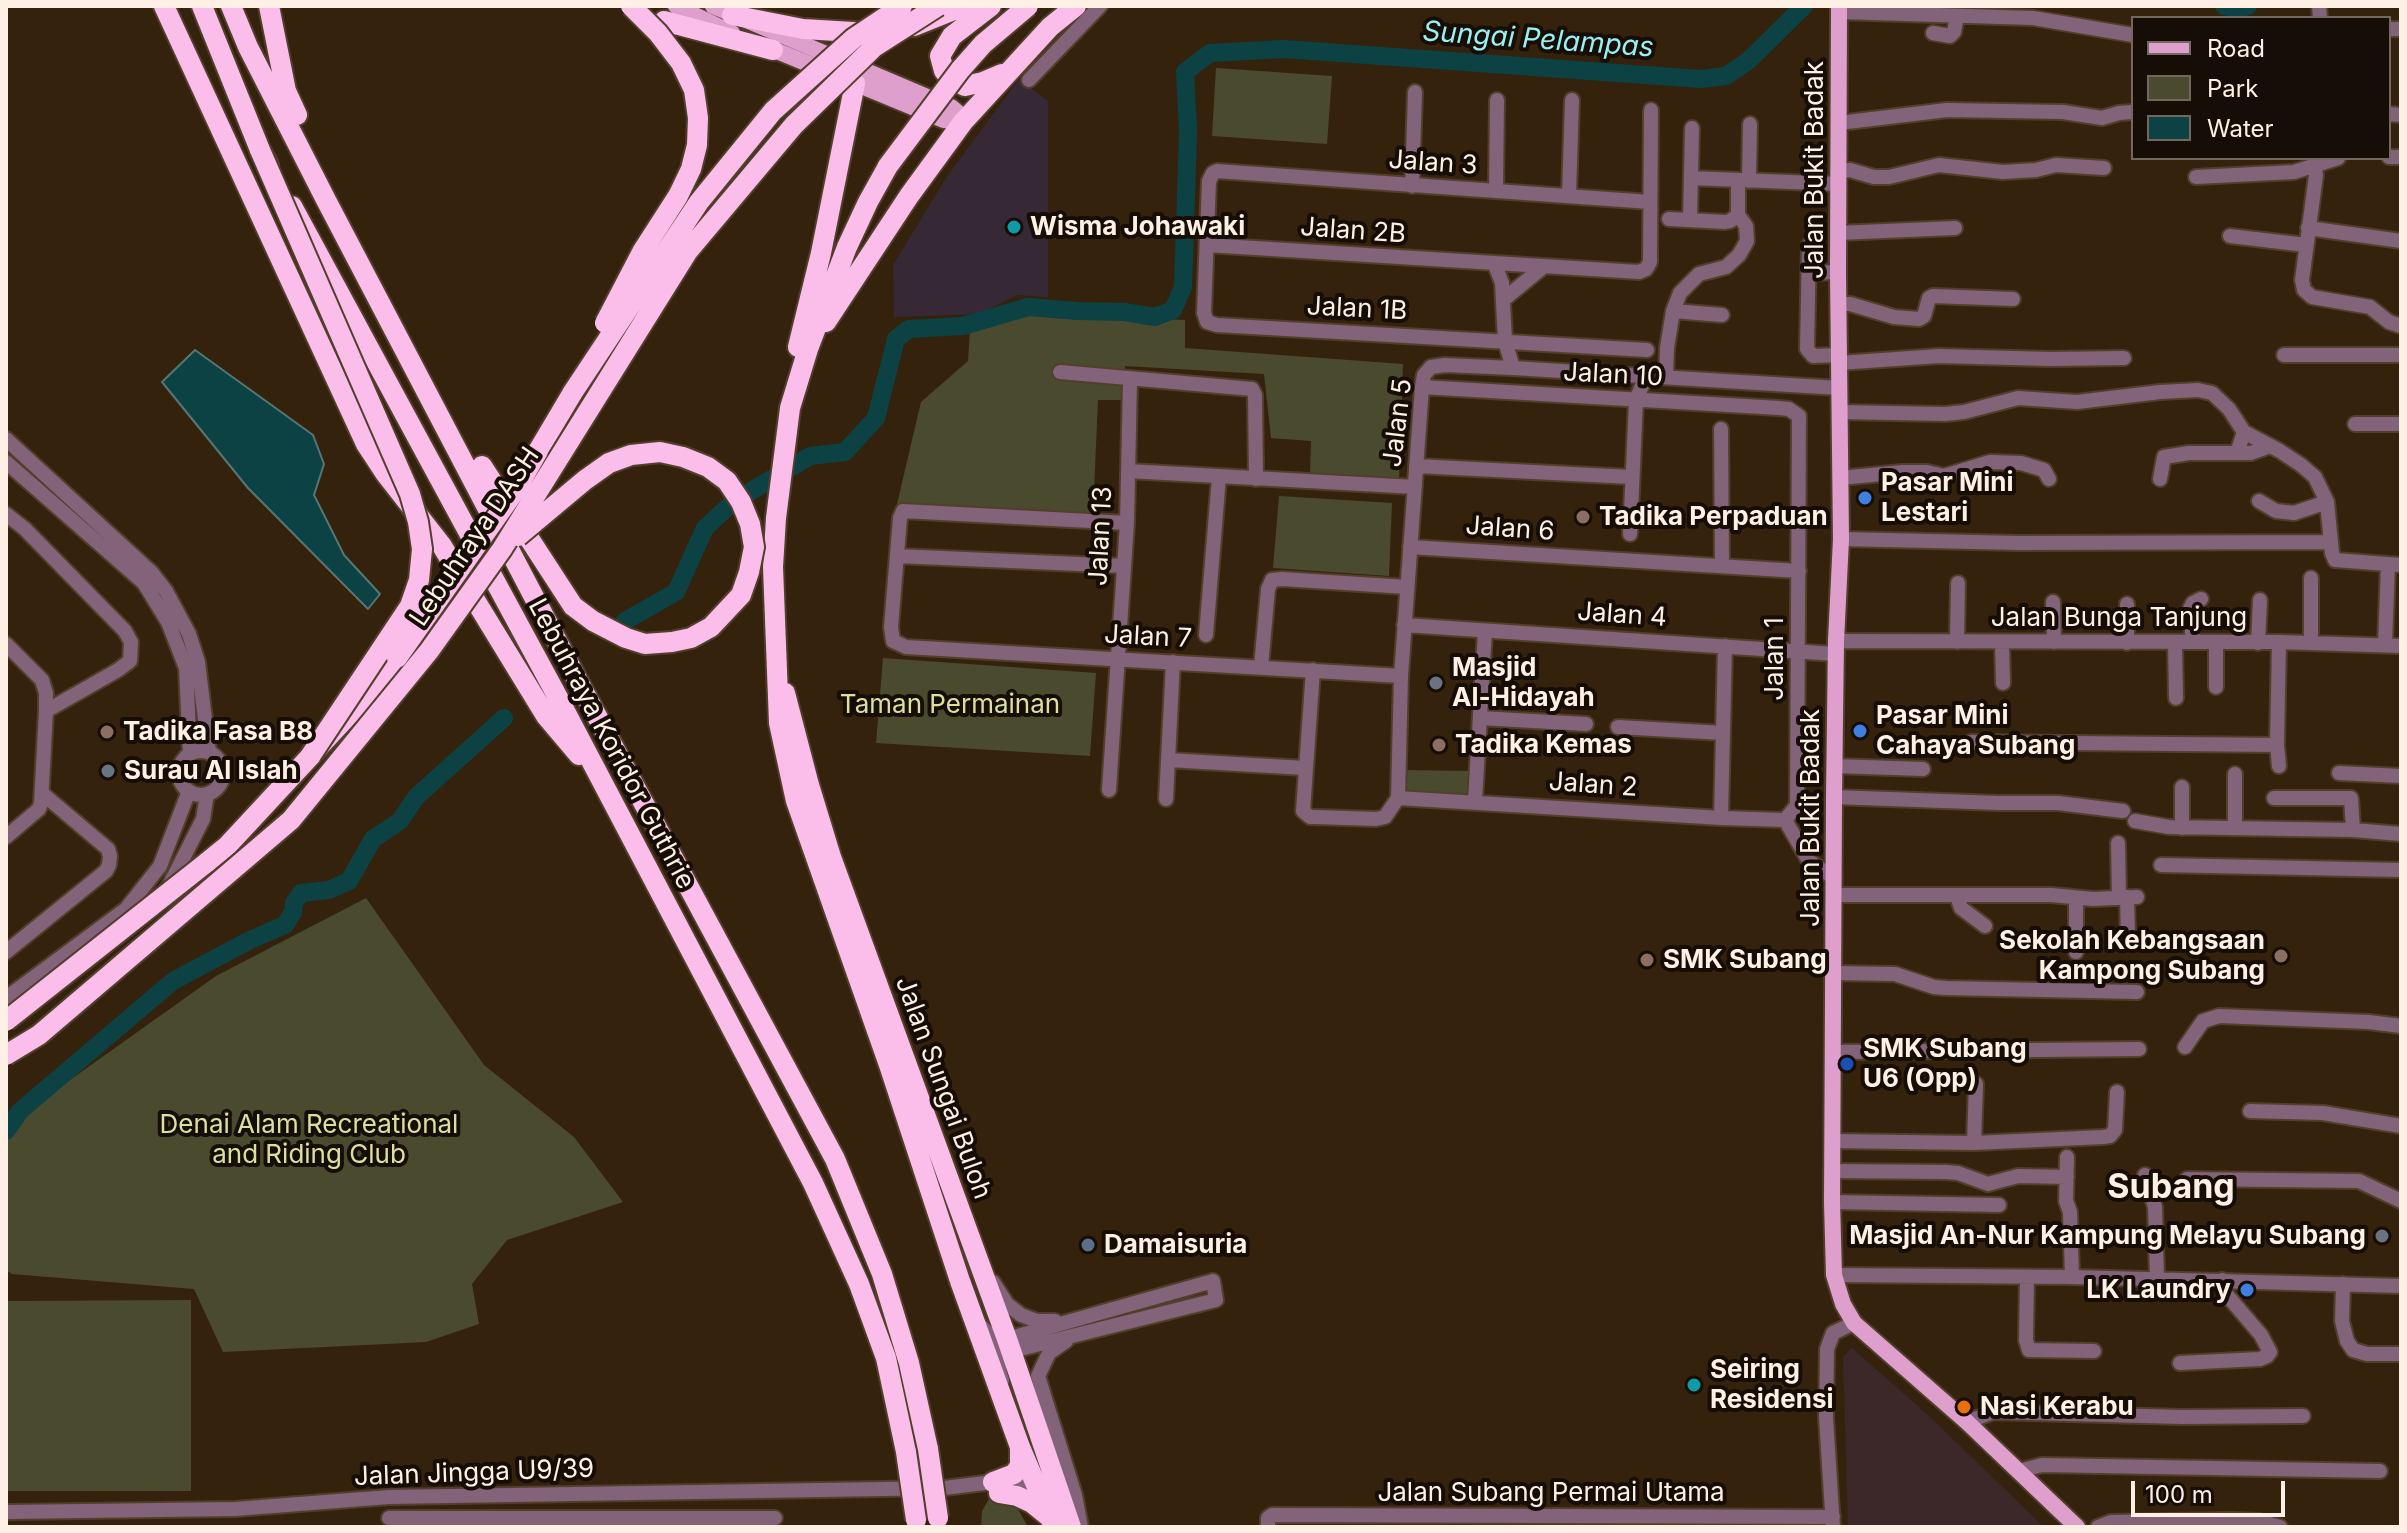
<!DOCTYPE html>
<html>
<head>
<meta charset="utf-8">
<style>
	body { margin:0 }
	#map { position:relative; width:2407px; height:1533px; overflow:hidden; background:#35220d; font-family:Inter,sans-serif }
	canvas { display:block }
	.frame { position:absolute; inset:0; border:8px solid #fef0e4; pointer-events:none }
	.legend { position:absolute; left:2131px; top:16px; width:260px; height:144px; box-sizing:border-box; background:#160d06; border:2px solid #73685f; margin:0; padding:10px 14px; list-style:none; font-size:24px; color:#fef0e4 }
	.legend li { display:flex; align-items:center; gap:16px; height:40px }
	.legend b { width:40px; border:2px solid #73685f }
	.scale { position:absolute; left:2131px; top:1481px; width:154px; height:36px; box-sizing:border-box; border:4px solid #fef0e4; border-top:0; padding-left:10px; font-size:24px; line-height:28px; white-space:nowrap; color:#fef0e4; -webkit-text-stroke:6px #160d06; paint-order:stroke }
</style>
</head>
<body>
<div id="map">
<canvas width="2407" height="1533"></canvas>
<div class="frame"></div>
<ul class="legend">
<li><b style="height:10px;background:#df9fcd"></b>Road</li>
<li><b style="height:22px;background:#4a4b2e"></b>Park</li>
<li><b style="height:22px;background:#0c4244"></b>Water</li>
</ul>
<div class="scale">100 m</div>
</div>
<script>
const context = document.querySelector('canvas').getContext('2d');
context.lineJoin = 'round';
function paint(path, color) {
  context.fillStyle = color;
  context.fill(path, 'evenodd');
}
function toPath(rows) {
  const path = new Path2D();
  for (const r of rows) {
    if (r.length === 3) {
      path.moveTo(r[0] + r[2], r[1]);
      path.arc(r[0], r[1], r[2], 0, 2 * Math.PI);
      continue;
    }
    path.moveTo(r[0], r[1]);
    for (let i = 2; i < r.length; i += 2) path.lineTo(r[i], r[i + 1]);
  }
  return path;
}
function strokePath(path, color, width, dash) {
  context.strokeStyle = color;
  context.lineWidth = width;
  context.lineCap = dash ? 'butt' : 'round';
  context.setLineDash(dash || []);
  context.stroke(path);
}
function drawText(font, color, halo, rows, align = 'center') {
  context.font = font + ' Inter,sans-serif';
  context.lineWidth = 8;
  context.setLineDash([]);
  context.textBaseline = 'middle';
  context.strokeStyle = halo;
  context.fillStyle = color;
  for (const [text, x, y, turn = 0] of rows) {
    context.save();
    context.translate(x, y);
    context.rotate((+turn || 0) * Math.PI / 180);
    context.textAlign = isNaN(turn) ? turn : align;
    if (halo) context.strokeText(text, 0, 0);
    context.fillText(text, 0, 0);
    context.restore();
  }
}
paint(toPath([
	[1019,79,1048,101,1048,297,1017,295,979,314,894,317,893,265,946,178]
]), '#372835');
paint(toPath([
	[1852,1348,1929,1416,2044,1527,1848,1527,1843,1357]
]), '#3c2828');
paint(toPath([
	[1216,68,1332,76,1327,144,1212,136],
	[1031,313,1185,320,1185,348,1403,364,1399,480,1310,475,1311,441,1271,438,1264,374,1125,366,1125,400,1098,400,1093,513,897,504,921,402,968,361,970,329],
	[1279,496,1392,503,1389,576,1273,568],
	[883,658,1096,673,1090,756,876,743],
	[1406,770,1472,771,1471,798,1405,795],
	[366,898,484,1065,574,1137,623,1202,507,1240,472,1284,479,1324,426,1342,223,1352,194,1289,12,1274,6,1270,6,1141,25,1112,216,976],
	[191,1300,191,1491,6,1491,6,1301],
	[989,1499,1005,1499,1014,1502,1028,1527,981,1527,982,1511]
]), '#4a4b2e');
const water = toPath([
	[195,350,313,435,324,464,314,495,344,555,380,594,368,609,248,488,162,382,195,350]
]);
paint(water, '#0c4244');
strokePath(water, '#557674', 2);
strokePath(toPath([
	[2224,6,2238,9,2248,6],
	[625,621,676,592,705,528,733,502,810,456,845,452,876,418,896,339,909,329,963,326,1028,307,1077,311,1124,312,1155,317,1173,310,1183,287,1188,131,1185,72,1210,53,1284,49,1701,79,1726,76,1748,61,1804,6],
	[6,1131,20,1111,173,981,250,940,285,925,293,912,294,903,301,893,329,890,349,881,373,839,400,821,416,797,504,718]
]), '#0c4244', 18);
const minor = toPath([
	[2319,6,2320,18],
	[1839,12,2033,18,2133,35],
	[2389,29,2401,29],
	[1933,33,1950,36,1954,32,1957,16],
	[1029,80,1100,6],
	[2389,114,2401,115],
	[1839,123,1947,110,2063,112,2102,118,2119,113,2133,112],
	[2389,157,2401,157],
	[2314,165,2316,175,2302,280,2304,290,2312,297,2370,307,2389,322,2401,326],
	[1839,171,1850,170,1874,177,1889,177,1939,165,2003,172,2036,170,2056,165,2104,168],
	[2196,177,2294,172,2338,158],
	[1691,178,1839,184],
	[1749,181,1750,124],
	[1412,186,1415,92],
	[1496,191,1497,100],
	[1569,196,1572,100],
	[1669,219,1725,222,1730,221,1738,215],
	[1690,220,1692,128],
	[2308,228,2401,241],
	[1838,233,1955,228],
	[2230,236,2306,245],
	[1207,245,1639,272,1646,269,1650,262,1651,110],
	[1809,245,1807,349,1813,356,1839,355],
	[1495,265,1502,283,1505,341,1513,368],
	[1809,273,1838,272],
	[1503,300,1543,267],
	[1839,304,1850,304,1894,317,1919,319,1924,316,1929,298,1933,296,2013,299],
	[1673,311,1722,315],
	[1647,350,1217,325,1207,322,1204,313,1209,181,1213,173,1217,171,1650,202],
	[2284,355,2401,355],
	[1839,363,1939,356,2050,359,2124,358],
	[1060,372,1252,389,1255,395,1256,479],
	[1666,377,1667,348,1673,311,1680,293,1699,274,1726,267,1739,255,1747,241,1746,226,1738,215,1738,180],
	[1422,387,1779,408,1789,409,1799,416,1797,805,1785,820],
	[1839,412,1945,414,1964,412,2018,398,2077,402,2160,392,2198,390,2212,393,2229,409,2244,432,2280,451,2301,465,2315,477,2327,502,2332,553,2335,560,2401,565],
	[2355,424,2401,424],
	[1721,429,1722,566],
	[6,439,152,573,166,591,189,634,198,662,209,752],
	[2237,453,2251,453,2270,446],
	[6,462,144,583,168,622,186,668,190,754],
	[1416,466,1631,477],
	[1128,471,1415,487],
	[1840,478,1903,472,1927,472,1944,476,1990,462,2021,463,2044,470,2049,479],
	[2160,479,2164,457,2189,453,2237,453,2244,432],
	[2259,501,2276,511,2294,513,2327,502],
	[6,514,25,529,125,631,131,642,130,661,118,670,46,711],
	[1127,523,903,511,900,518,891,627,893,641,906,647,1401,676],
	[1630,534,1636,400,1646,376],
	[1841,539,2019,543,2331,542],
	[1410,547,1799,571],
	[897,556,1124,566],
	[2311,578,2311,643],
	[2053,602,2054,642],
	[2127,604,2127,643],
	[1404,625,1836,654],
	[1206,635,1219,477],
	[1836,641,2279,642,2401,646],
	[1957,642,1958,583],
	[2002,642,2003,683],
	[2193,642,2190,609,2193,603,2201,599],
	[2175,643,2176,698],
	[2258,643,2260,600],
	[6,644,42,680,46,693,46,711,41,803,39,809,6,837],
	[2385,645,2388,564],
	[1261,667,1268,589,1272,580,1282,579,1407,587],
	[1313,670,1303,811,1310,817,1316,817,1376,819,1385,817,1398,798,1401,676,1422,387,1424,375,1431,367,1445,365,1513,368,1839,388],
	[2216,687,2216,643],
	[1480,718,1586,724],
	[1618,727,1723,733],
	[1971,742,2277,745],
	[201,773,22],
	[1168,760,1305,768],
	[1834,766,1923,769],
	[2279,766,2277,745,2279,642],
	[2339,773,2401,776],
	[2235,774,2235,828],
	[1109,790,1127,523,1130,380],
	[1834,797,1998,803,2058,803,2123,811],
	[1398,798,1721,818,1785,820],
	[2274,798,2351,798,2353,830],
	[1166,799,1173,662],
	[1475,801,1485,631],
	[1721,818,1725,646],
	[1785,820,1809,861,1834,878],
	[2135,821,2169,827,2353,830,2401,834],
	[2182,828,2182,787],
	[2118,843,2119,898],
	[2161,865,2401,870],
	[168,888,203,819,207,794],
	[1833,895,2051,895,2093,899,2137,897],
	[1957,896,1961,908,1985,926],
	[2127,897,2128,939],
	[6,952,106,871,109,865,110,856,108,849,43,794],
	[2076,952,2076,899],
	[1834,973,1895,974,1934,987,1946,988,2137,992],
	[6,998,126,909,160,866,189,791],
	[2185,1047,2203,1021,2219,1016,2369,1022,2401,1026],
	[1834,1052,2139,1049],
	[2250,1111,2323,1113,2401,1126],
	[1832,1141,1974,1143,2103,1137,2110,1136,2115,1130,2117,1092],
	[1974,1143,1976,1084],
	[2067,1157,2066,1201,2070,1212,2072,1277],
	[1832,1171,1946,1172,1958,1173,1988,1184,2018,1176,2067,1177],
	[2145,1175,2155,1207,2157,1278],
	[2187,1179,2359,1181,2401,1201],
	[1832,1202,1999,1205],
	[1834,1275,2072,1277,2401,1286],
	[2027,1277,2026,1340,2029,1350,2094,1351],
	[993,1282,1007,1304,1021,1315,1037,1321,1055,1321],
	[2343,1284,2342,1321,2347,1341,2353,1350,2367,1354,2401,1354],
	[981,1326,999,1345,1003,1347,1012,1351,1216,1300,1213,1281,1007,1339,1003,1347,1001,1354,999,1370,1002,1380],
	[1066,1341,1049,1353,1038,1376,1075,1495,1081,1527],
	[2180,1363,2260,1359,2267,1356,2270,1352,2261,1335,2226,1294,2222,1280],
	[1967,1422,1993,1412,2182,1417,2303,1416],
	[2019,1471,2042,1465,2380,1471],
	[6,1512,235,1509,389,1497,944,1488,993,1482,1035,1483],
	[389,1518,775,1518],
	[1268,1527,1268,1518,1272,1515,1833,1517],
	[1833,1527,1826,1418,1827,1349,1833,1333,1854,1323],
	[2098,1527,2111,1522,2231,1520,2259,1521,2280,1527]
]);
const major = toPath([
	[676,6,732,33],
	[713,6,951,107,957,112,963,122],
	[1839,6,1838,272,1841,539,1836,641,1834,797,1832,1202,1834,1275,1843,1304,1854,1323,1967,1422,2077,1527],
	[765,46,944,120,963,122]
]);
const highway = toPath([
	[164,6,366,444,385,473,442,546,546,716,579,755],
	[202,6,260,150,268,165],
	[231,6,248,47,326,200,578,681,835,1159,882,1274,909,1363,928,1449],
	[269,6,286,91,297,115],
	[991,6,952,36,940,56,944,71,957,82,965,86,983,82,1002,74],
	[732,15,803,29,870,33],
	[664,21,773,50],
	[914,26,964,6],
	[888,166,868,202,847,247,808,349,790,408,776,518,773,567,779,723,796,801,889,1065,960,1281,1020,1447,1054,1527],
	[292,206,555,692,813,1183,859,1284,886,1358,906,1452],
	[826,322,909,196,963,122,1050,27,1076,6],
	[798,347,821,253,855,83],
	[538,451,573,392],
	[482,466,573,606,593,621,626,638,645,644,672,642],
	[785,693,809,785,831,857,1007,1339,1071,1527],
	[206,863,227,846,383,678,397,658],
	[993,1482,1014,1474,1020,1466,1020,1447],
	[999,1493,1017,1496,1032,1503,1048,1516]
]);
strokePath(minor, '#513f2b', 18);
strokePath(major, '#513f2b', 20);
strokePath(highway, '#513f2b', 24);
strokePath(minor, '#826379', 14);
strokePath(major, '#df9fcd', 16);
strokePath(highway, '#fbbde9', 20);
const highwayBridge = toPath([
	[260,150,410,494,418,522,422,549,419,580,410,606,311,755],
	[888,166,960,70,983,44,1028,6],
	[605,323,642,252,678,196,691,169,697,145,698,118,694,90,681,63,658,33,631,6],
	[573,392,699,202,773,111,854,38,902,6],
	[518,536,585,480,609,463,631,455,660,452,683,457,708,467,727,481,741,502,750,524,754,547,749,572,741,595,711,627,691,638,672,642],
	[397,658,517,488,538,451],
	[6,1021,206,863],
	[6,1055,39,1035,291,820,429,651,502,549,688,251,794,125,874,47,938,6],
	[928,1449,938,1518],
	[906,1452,916,1520]
]);
strokePath(highwayBridge, '#513f2b', 24, []);
strokePath(highwayBridge, '#fbbde9', 20);
for (const [x, y, r, color] of [
	[1014,227,8,"#0f9aa8"],
	[1865,498,8,"#3f7fe0"],
	[1583,517,8,"#8d6e63"],
	[1436,683,8,"#6b7280"],
	[1860,731,8,"#3f7fe0"],
	[107,732,8,"#8d6e63"],
	[1439,745,8,"#8d6e63"],
	[108,771,8,"#6b7280"],
	[2281,956,8,"#8d6e63"],
	[1647,960,8,"#8d6e63"],
	[1847,1064,8,"#1a4fb4"],
	[2382,1236,8,"#6b7280"],
	[1088,1245,8,"#5c6f8a"],
	[2247,1290,8,"#3f7fe0"],
	[1694,1385,8,"#0f9aa8"],
	[1964,1407,8,"#e8710a"]
]) {
  const dot = new Path2D();
  dot.arc(x, y, r, 0, 2 * Math.PI);
  context.fillStyle = color;
  context.fill(dot);
  strokePath(dot, '#160d06', 3);
}
drawText('26px', '#fef0e4', '#160d06', [
	["Jalan 3",1433,163,4],
	["Jalan Bukit Badak",1815,170,-90],
	["Jalan 2B",1353,231,4],
	["Jalan 1B",1357,309,3],
	["Jalan 10",1613,375,3],
	["Jalan 5",1398,423,-83],
	["Jalan 6",1510,529,4],
	["Jalan 13",1101,536,-87],
	["Lebuhraya DASH",475,537,-56],
	["Jalan 4",1622,615,4],
	["Jalan Bunga Tanjung",2119,618],
	["Jalan 7",1148,637,3],
	["Jalan 1",1775,659,-90],
	["Lebuhraya Koridor Guthrie",611,744,62],
	["Jalan 2",1593,785,4],
	["Jalan Bukit Badak",1811,818,-90],
	["Jalan Sungai Buloh",943,1088,70],
	["Jalan Jingga U9/39",474,1473,-2],
	["Jalan Subang Permai Utama",1551,1493]
]);
drawText('bold 26px', '#fef0e4', '#160d06', [
	["Wisma Johawaki",1030,227],
	["Pasar Mini",1881,483],
	["Lestari",1881,513],
	["Tadika Perpaduan",1599,517],
	["Masjid",1452,668],
	["Al-Hidayah",1452,698],
	["Pasar Mini",1876,716],
	["Cahaya Subang",1876,746],
	["Tadika Fasa B8",123,732],
	["Tadika Kemas",1455,745],
	["Surau Al Islah",124,771],
	["Sekolah Kebangsaan",2265,941,"right"],
	["Kampong Subang",2265,971,"right"],
	["SMK Subang",1663,960],
	["SMK Subang",1863,1049],
	["U6 (Opp)",1863,1079],
	["Masjid An-Nur Kampung Melayu Subang",2366,1236,"right"],
	["Damaisuria",1104,1245],
	["LK Laundry",2231,1290,"right"],
	["Seiring",1710,1370],
	["Residensi",1710,1400],
	["Nasi Kerabu",1980,1407]
], 'left');
drawText('26px', '#dce09f', '#160d06', [
	["Taman Permainan",950,705],
	["Denai Alam Recreational",309,1125],
	["and Riding Club",309,1155]
]);
drawText('italic 28px', '#99f0f3', '#160d06', [
	["Sungai Pelampas",1538,40,4]
]);
drawText('bold 34px', '#fef0e4', '#160d06', [
	["Subang",2171,1188]
]);
</script>
</body>
</html>
